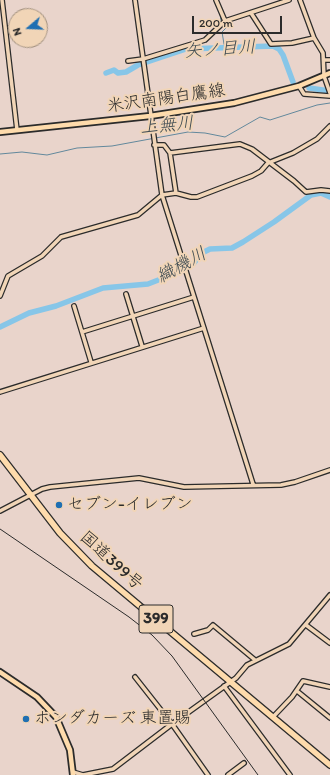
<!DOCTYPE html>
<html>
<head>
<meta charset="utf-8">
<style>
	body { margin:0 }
	#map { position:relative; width:330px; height:775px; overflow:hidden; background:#e9d4cb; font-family:Itim,sans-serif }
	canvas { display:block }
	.north { position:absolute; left:8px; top:8px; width:40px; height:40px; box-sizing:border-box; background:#f1d5b7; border:1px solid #a2917f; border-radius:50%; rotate:251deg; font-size:11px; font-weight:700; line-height:16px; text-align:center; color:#2b2b2b }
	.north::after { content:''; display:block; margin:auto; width:14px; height:18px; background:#1f6fb2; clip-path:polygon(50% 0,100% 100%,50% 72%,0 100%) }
	.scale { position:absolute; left:192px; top:16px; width:90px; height:18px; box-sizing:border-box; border:2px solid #2b2b2b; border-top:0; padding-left:5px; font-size:12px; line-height:14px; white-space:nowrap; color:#2b2b2b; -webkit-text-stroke:3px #f1d5b7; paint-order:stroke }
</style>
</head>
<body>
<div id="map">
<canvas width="330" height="775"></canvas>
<div class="north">N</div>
<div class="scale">200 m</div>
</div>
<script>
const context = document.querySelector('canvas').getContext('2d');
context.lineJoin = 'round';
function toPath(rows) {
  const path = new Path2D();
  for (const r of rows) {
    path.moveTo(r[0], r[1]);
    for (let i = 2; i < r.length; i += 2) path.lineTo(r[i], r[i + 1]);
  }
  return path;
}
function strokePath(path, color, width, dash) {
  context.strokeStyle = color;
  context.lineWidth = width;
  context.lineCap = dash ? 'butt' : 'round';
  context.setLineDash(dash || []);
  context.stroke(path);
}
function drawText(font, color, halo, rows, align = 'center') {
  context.font = font + ' Itim,"Klee One",sans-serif';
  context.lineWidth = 4;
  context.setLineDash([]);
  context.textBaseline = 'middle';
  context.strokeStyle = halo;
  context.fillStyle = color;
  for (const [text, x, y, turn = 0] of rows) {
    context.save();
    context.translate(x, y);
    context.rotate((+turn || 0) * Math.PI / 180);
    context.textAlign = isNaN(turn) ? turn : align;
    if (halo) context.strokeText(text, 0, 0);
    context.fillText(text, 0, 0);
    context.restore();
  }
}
strokePath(toPath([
	[220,13,221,21],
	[225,24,227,27,222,32,224,44,226,49],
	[0,154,22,152,47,155,77,148,112,146,188,132,205,133,225,137,260,117,270,120,317,105,330,103]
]), '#62889c', 1);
strokePath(toPath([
	[106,73,114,70,118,73,126,72,138,65,186,49,273,46,279,49,283,55,293,82],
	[309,88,330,91],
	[0,327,29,313,56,306,103,288,148,284,166,277,193,264,202,253,210,249,232,248,243,242,274,222,311,195,321,193,330,197]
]), '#87c6e8', 5.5);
const minor = toPath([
	[2,0,17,130],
	[135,0,162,195,253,484],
	[216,0,225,21],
	[300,0,314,38,323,53,324,76,330,93],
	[251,13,271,44,292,43,314,38],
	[324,60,330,60],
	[128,61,143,59,205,40,225,21,289,0],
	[299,86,304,94,330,96],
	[154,145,164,145,170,153,176,193],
	[170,153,240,144,252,149,294,181,306,192,321,190,330,191],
	[126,294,142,346],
	[0,296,8,276,42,256,61,237,138,215,162,195,176,193,191,197,197,197,252,176,261,171,268,163,293,153,317,139,330,126],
	[74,306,91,362],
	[82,332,194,297],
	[0,392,204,328],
	[0,511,42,489,50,487,139,478,184,487,281,485,295,482,330,470],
	[306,625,330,643],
	[194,634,208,630,213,625,255,660],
	[135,677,172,724,208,775],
	[224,686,290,775],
	[297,691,330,718],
	[273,717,292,697,303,681,330,687],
	[73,772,83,775,113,769,172,724,236,678,247,665,289,644,330,595],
	[228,775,244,763]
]);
const major = toPath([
	[0,132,150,116,234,103,299,86,330,73],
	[0,672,37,697,56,717,70,750,73,775]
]);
const highway = toPath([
	[0,455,60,533,92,566,330,765]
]);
strokePath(minor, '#2b2b2b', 6);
strokePath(major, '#2b2b2b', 8);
strokePath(highway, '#2b2b2b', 8);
strokePath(minor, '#f1d5b7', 3.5);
strokePath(major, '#fedbac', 4.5);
strokePath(highway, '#fedbac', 5.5);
strokePath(toPath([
	[0,529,129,617,152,635,172,656,258,775]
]), '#2b2b2b', 1);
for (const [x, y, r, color] of [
	[59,505,4,"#1f6fb2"],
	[26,719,4,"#1f6fb2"]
]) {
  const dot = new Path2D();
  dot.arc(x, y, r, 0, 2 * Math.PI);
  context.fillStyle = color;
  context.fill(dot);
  strokePath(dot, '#f1d5b7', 1.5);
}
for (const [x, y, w] of [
	[156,619,34]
]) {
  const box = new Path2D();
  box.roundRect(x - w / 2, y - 14, w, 28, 3);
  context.fillStyle = '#f1d5b7';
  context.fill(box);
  strokePath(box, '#2b2b2b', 1);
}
drawText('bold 16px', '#2b2b2b', null, [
	["399",156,619]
]);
drawText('17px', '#2b2b2b', '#f1d5b7', [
	["米沢南陽白鷹線",166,99,-8],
	["国道399号",111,561,42]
]);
drawText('17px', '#2b2b2b', '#f1d5b7', [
	["セブン-イレブン",67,505],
	["ホンダカーズ 東置賜",34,719]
], 'left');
drawText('italic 18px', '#3d4a51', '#f1d5b7', [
	["矢ノ目川",220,50,-4],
	["上無川",167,126,-5],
	["織機川",182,266,-29]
]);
</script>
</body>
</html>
